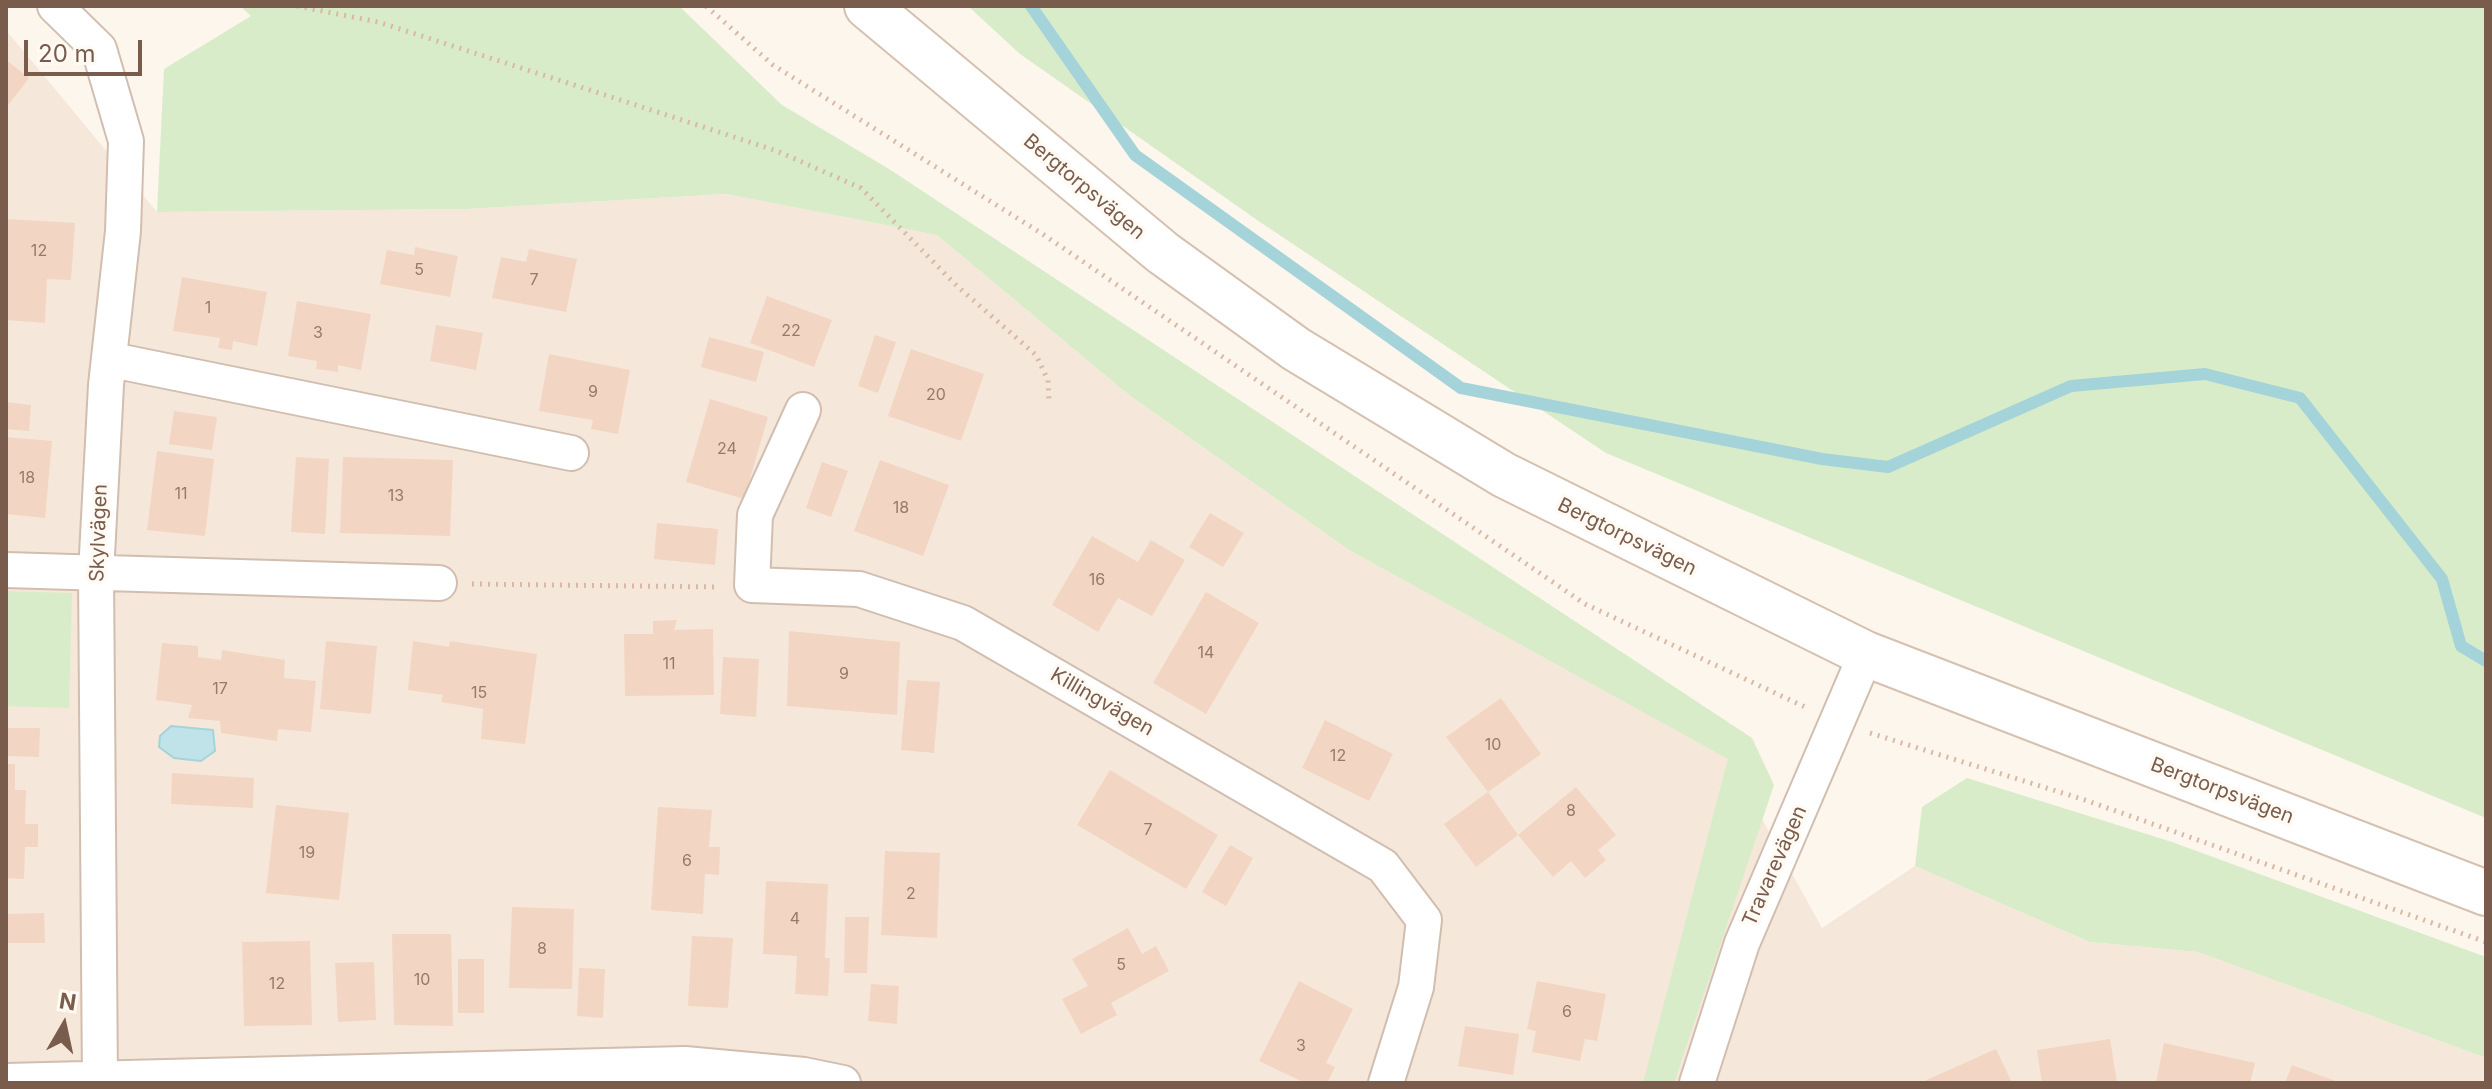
<!DOCTYPE html>
<html>
<head>
<meta charset="utf-8">
<style>
	body { margin:0 }
	#map { position:relative; width:2492px; height:1089px; overflow:hidden; background:#fdf6ec; font-family:Inter,sans-serif }
	canvas { display:block }
	.frame { position:absolute; inset:0; border:8px solid #7a5c4d; pointer-events:none }
	.north { position:absolute; left:24px; top:985px; width:80px; height:80px; -webkit-text-stroke:6px #fffaf3; paint-order:stroke; rotate:9deg; font-size:22px; font-weight:700; line-height:32px; text-align:center; color:#7a5c4d }
	.north::after { content:''; display:block; margin:auto; width:28px; height:36px; background:#7a5c4d; clip-path:polygon(50% 0,100% 100%,50% 72%,0 100%) }
	.scale { position:absolute; left:24px; top:40px; width:118px; height:36px; box-sizing:border-box; border:4px solid #7a5c4d; border-top:0; padding-left:10px; font-size:24px; line-height:28px; white-space:nowrap; color:#7a5c4d; -webkit-text-stroke:6px #fffaf3; paint-order:stroke }
</style>
</head>
<body>
<div id="map">
<canvas width="2492" height="1089"></canvas>
<div class="frame"></div>
<div class="north">N</div>
<div class="scale">20 m</div>
</div>
<script>
const context = document.querySelector('canvas').getContext('2d');
context.lineJoin = 'round';
function paint(path, color) {
  context.fillStyle = color;
  context.fill(path, 'evenodd');
}
function toPath(rows) {
  const path = new Path2D();
  for (const r of rows) {
    path.moveTo(r[0], r[1]);
    for (let i = 2; i < r.length; i += 2) path.lineTo(r[i], r[i + 1]);
  }
  return path;
}
function strokePath(path, color, width, dash) {
  context.strokeStyle = color;
  context.lineWidth = width;
  context.lineCap = dash ? 'butt' : 'round';
  context.setLineDash(dash || []);
  context.stroke(path);
}
function drawText(font, color, halo, rows, align = 'center') {
  context.font = font + ' Inter,sans-serif';
  context.lineWidth = 7;
  context.setLineDash([]);
  context.textBaseline = 'middle';
  context.strokeStyle = halo;
  context.fillStyle = color;
  for (const [text, x, y, turn = 0] of rows) {
    context.save();
    context.translate(x, y);
    context.rotate((+turn || 0) * Math.PI / 180);
    context.textAlign = isNaN(turn) ? turn : align;
    if (halo) context.strokeText(text, 0, 0);
    context.fillText(text, 0, 0);
    context.restore();
  }
}
paint(toPath([
	[6,30,157,212,466,209,726,194,937,235,1129,395,1349,550,1729,759,1822,928,1915,866,2090,942,2198,952,2486,1058,2486,1083,6,1083]
]), '#f5e8da');
paint(toPath([
	[240,6,679,6,782,105,889,169,1752,738,1774,785,1674,1083,1643,1083,1728,759,1349,550,1129,395,937,235,726,194,466,209,157,212,164,69,251,16],
	[968,6,2486,6,2486,818,1606,453,1260,222,1020,54],
	[6,591,72,593,69,708,6,706],
	[1967,778,2172,842,2486,957,2486,1058,2198,952,2090,942,1915,866,1922,807]
]), '#d8ecc9');
const water = toPath([
	[171,726,213,730,215,751,201,761,174,758,159,747,160,736,171,726]
]);
paint(water, '#bfe3e8');
strokePath(water, '#a5d3da', 2);
strokePath(toPath([
	[1031,6,1135,155,1461,388,1822,459,1888,467,2071,386,2205,374,2300,398,2442,579,2461,646,2486,661]
]), '#a5d3da', 12);
paint(toPath([
	[6,60,29,78,6,108],
	[6,219,75,223,71,280,47,279,45,323,6,320],
	[415,247,458,256,450,297,380,284,387,250,414,255],
	[529,249,577,259,566,312,492,298,501,257,526,262],
	[182,277,267,292,257,346,233,341,232,350,218,348,220,338,173,331],
	[767,296,832,320,814,367,750,343],
	[297,301,371,314,361,370,338,365,338,372,316,369,317,361,288,356],
	[436,325,483,333,476,370,430,361],
	[875,335,896,342,878,393,858,386],
	[709,337,764,352,756,382,701,367],
	[911,349,984,374,961,441,888,416],
	[549,354,630,370,618,434,591,429,593,420,539,411],
	[710,399,768,417,744,499,686,482],
	[6,402,31,405,29,431,6,429],
	[174,411,217,417,212,450,169,444],
	[6,437,52,441,45,518,6,514],
	[157,451,214,459,205,536,147,530],
	[296,457,329,459,325,534,291,532],
	[343,457,453,460,450,536,340,533],
	[880,460,949,485,923,556,854,531],
	[822,462,848,471,831,517,806,508],
	[1210,513,1244,533,1223,567,1189,547],
	[657,523,718,529,715,565,654,559],
	[1092,536,1138,562,1151,540,1185,560,1152,616,1118,598,1098,632,1052,605],
	[1206,592,1259,623,1206,714,1153,683],
	[677,620,674,630,713,629,714,695,625,696,624,634,653,634,653,621],
	[789,631,900,642,897,715,787,706],
	[326,641,377,646,371,714,320,709],
	[413,641,449,647,450,641,537,654,525,744,481,739,483,709,441,702,443,695,408,690],
	[162,643,198,646,198,657,221,660,222,650,285,660,284,678,316,681,311,732,278,729,277,741,221,733,220,721,188,718,192,705,156,700],
	[723,657,759,659,756,717,720,714],
	[907,680,940,682,934,753,901,750],
	[1501,698,1541,754,1488,792,1446,737],
	[1325,720,1393,754,1369,801,1302,768],
	[6,728,40,728,39,757,6,756],
	[6,764,15,764,15,790,26,790,25,824,38,824,38,847,25,847,24,879,6,878],
	[1110,770,1218,835,1186,889,1077,825],
	[172,773,254,778,253,808,171,804],
	[1576,787,1616,835,1598,850,1606,860,1585,878,1571,861,1553,877,1518,835],
	[1488,792,1518,835,1476,867,1444,824],
	[276,805,349,813,339,900,266,893],
	[658,807,712,810,709,847,720,847,719,875,705,874,703,914,651,910],
	[1230,845,1253,858,1226,906,1202,892],
	[885,851,940,853,937,938,881,935],
	[766,881,828,884,825,958,830,958,828,996,795,994,797,956,763,954],
	[512,907,574,909,572,989,509,988],
	[44,913,45,943,6,943,6,914],
	[845,917,869,917,867,973,844,973],
	[1128,928,1142,954,1156,946,1169,971,1111,1003,1117,1015,1081,1034,1062,999,1088,986,1072,959],
	[392,934,451,934,453,1026,394,1025],
	[692,936,733,938,728,1008,688,1006],
	[310,941,312,1025,244,1026,242,942],
	[458,959,484,959,484,1013,458,1013],
	[374,962,376,1020,338,1022,335,963],
	[579,968,605,969,603,1018,577,1016],
	[1299,981,1353,1009,1326,1063,1335,1067,1327,1083,1305,1083,1259,1061],
	[1537,981,1606,994,1597,1041,1585,1039,1580,1061,1532,1052,1536,1031,1527,1029],
	[871,984,899,986,897,1024,868,1021],
	[1465,1026,1519,1034,1513,1075,1458,1066],
	[2110,1039,2117,1083,2042,1083,2037,1050],
	[2164,1043,2255,1063,2250,1083,2156,1083],
	[1996,1049,2012,1083,1920,1083],
	[2292,1065,2341,1083,2285,1083]
]), '#f3d5c3');
const minor = toPath([
	[55,6,99,49,126,141,123,231,106,385,96,574,100,1083],
	[112,360,571,453],
	[803,410,755,515,752,585,859,589,963,623,1383,866,1424,920,1416,987,1386,1083],
	[6,570,439,583],
	[6,1081,685,1064,804,1075,843,1083],
	[1697,1083,1742,943,1866,654]
]);
const secondary = toPath([
	[867,6,1163,253,1296,349,1504,475,1866,654,2486,893]
]);
strokePath(minor, '#d1beb0', 38);
strokePath(secondary, '#d6c0b0', 48);
strokePath(toPath([
	[297,6,378,22,599,93,777,151,861,188,957,286,1036,355,1048,380,1049,401],
	[706,6,773,65,1041,233,1585,604,1805,707],
	[472,584,718,587],
	[1870,733,2085,800,2486,942]
]), '#d9b8a5', 5, [2, 6]);
strokePath(minor, '#fff', 34);
strokePath(secondary, '#fff', 44);
drawText('16px', '#987a6a', null, [
	["12",39,251],
	["5",419,270],
	["7",534,280],
	["1",208,308],
	["22",791,331],
	["3",318,333],
	["9",593,392],
	["20",936,395],
	["24",727,449],
	["18",27,478],
	["11",181,494],
	["13",396,496],
	["18",901,508],
	["16",1097,580],
	["14",1206,653],
	["11",669,664],
	["9",844,674],
	["17",220,689],
	["15",479,693],
	["10",1493,745],
	["12",1338,756],
	["8",1571,811],
	["7",1148,830],
	["19",307,853],
	["6",687,861],
	["2",911,894],
	["4",795,919],
	["8",542,949],
	["5",1121,965],
	["10",422,980],
	["12",277,984],
	["6",1567,1012],
	["3",1301,1046]
]);
drawText('20px', '#7a5c4d', '#fffaf3', [
	["Bergtorpsvägen",1084,187,40],
	["Skylvägen",99,533,-88],
	["Bergtorpsvägen",1627,537,26],
	["Killingvägen",1102,702,30],
	["Bergtorpsvägen",2222,791,21],
	["Travarevägen",1775,866,-66]
]);
</script>
</body>
</html>
